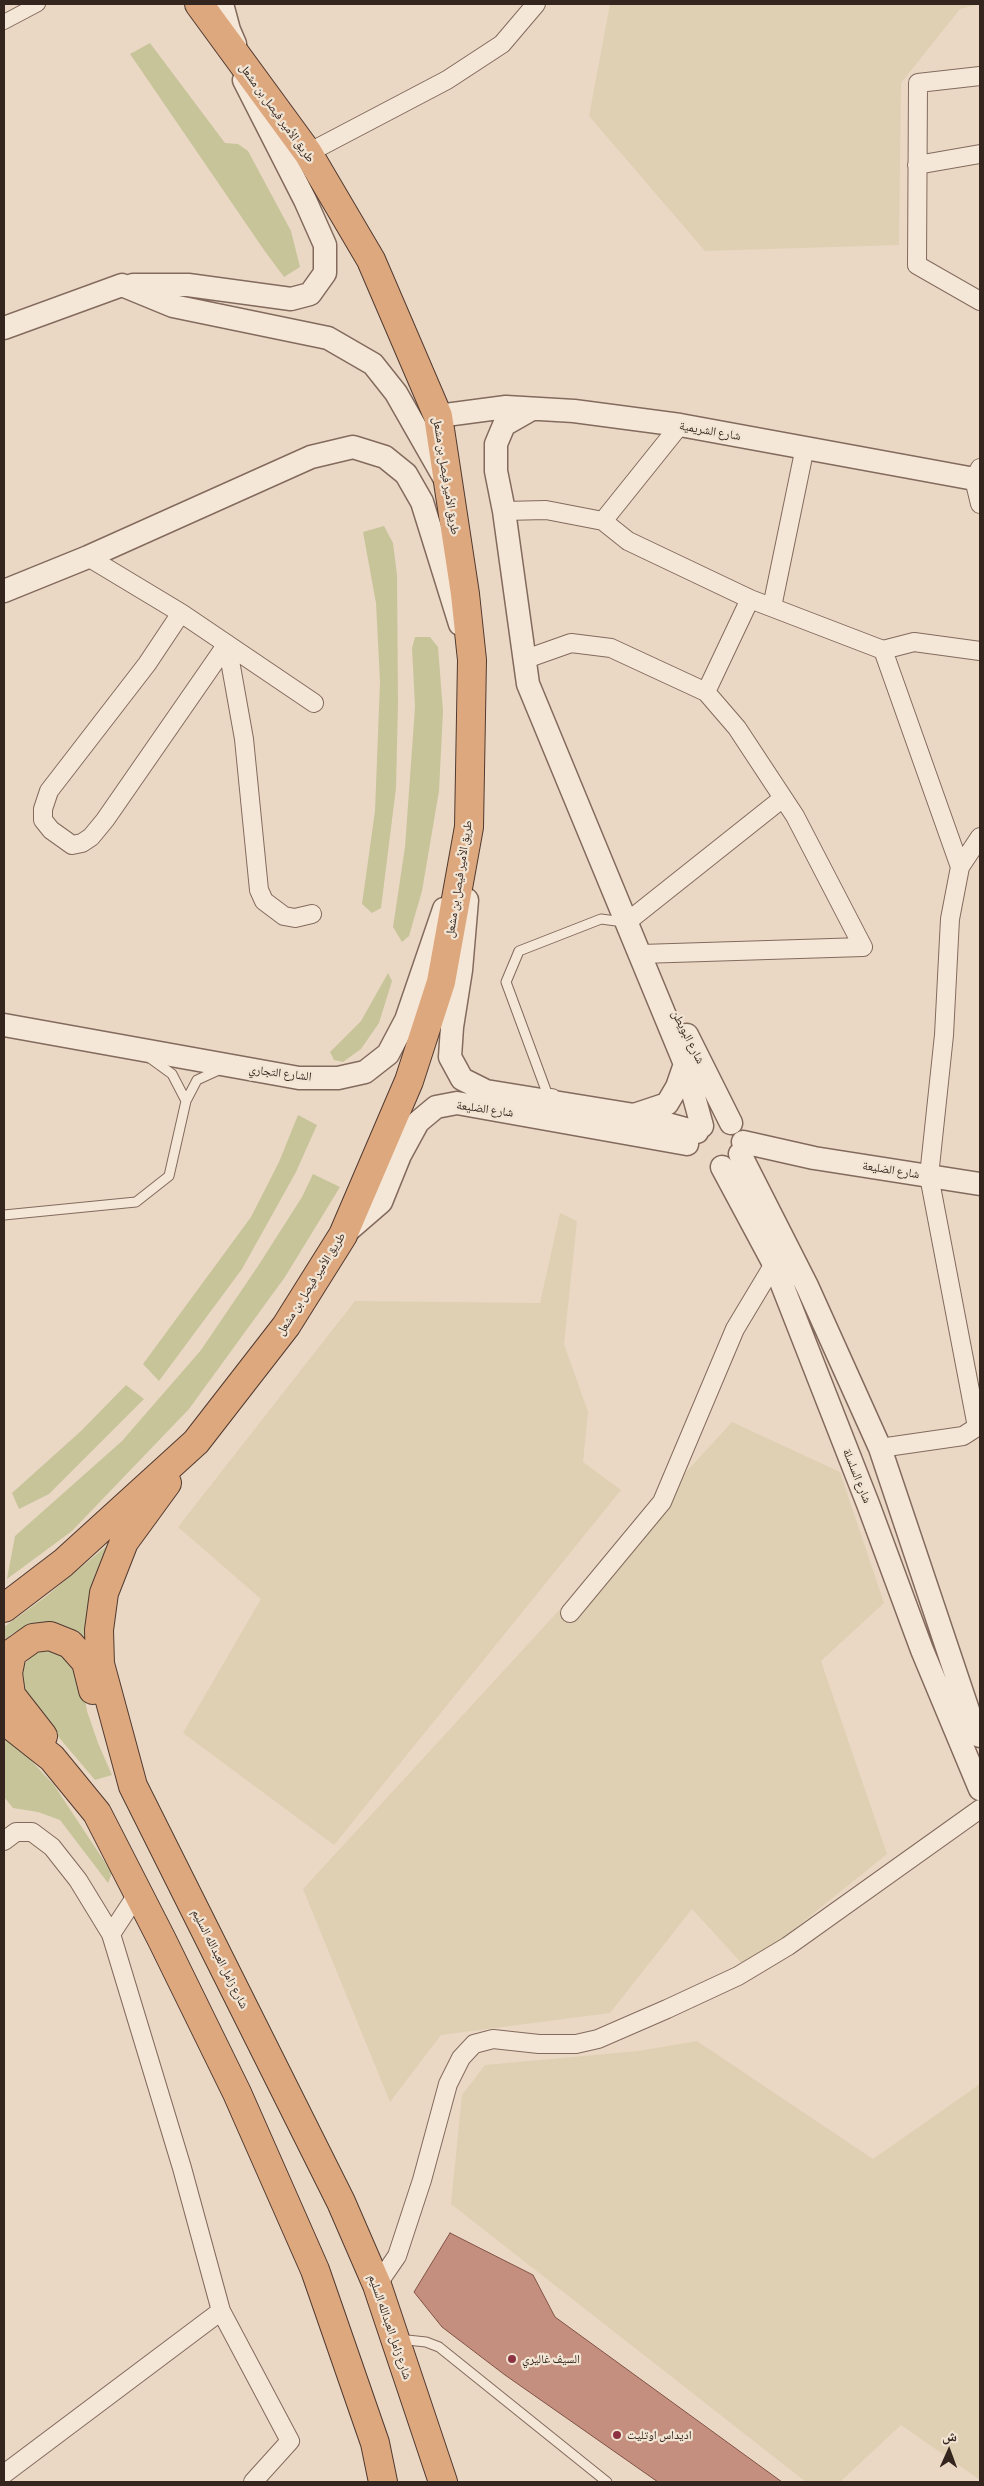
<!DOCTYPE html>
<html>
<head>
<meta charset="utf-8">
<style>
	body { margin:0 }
	#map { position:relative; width:984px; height:2486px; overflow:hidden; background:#ead8c5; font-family:"Crimson Pro","Noto Naskh Arabic",serif }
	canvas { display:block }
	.frame { position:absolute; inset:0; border:5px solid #34261f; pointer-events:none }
	.north { position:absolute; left:924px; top:2426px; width:50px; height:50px; -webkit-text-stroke:4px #f2e4d3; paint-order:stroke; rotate:2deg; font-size:14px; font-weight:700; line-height:20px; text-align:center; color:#34261f }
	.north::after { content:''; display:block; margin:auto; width:18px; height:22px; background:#34261f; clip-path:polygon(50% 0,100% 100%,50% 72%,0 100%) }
</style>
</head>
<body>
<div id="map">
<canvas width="984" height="2486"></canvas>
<div class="frame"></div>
<div class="north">ش</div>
</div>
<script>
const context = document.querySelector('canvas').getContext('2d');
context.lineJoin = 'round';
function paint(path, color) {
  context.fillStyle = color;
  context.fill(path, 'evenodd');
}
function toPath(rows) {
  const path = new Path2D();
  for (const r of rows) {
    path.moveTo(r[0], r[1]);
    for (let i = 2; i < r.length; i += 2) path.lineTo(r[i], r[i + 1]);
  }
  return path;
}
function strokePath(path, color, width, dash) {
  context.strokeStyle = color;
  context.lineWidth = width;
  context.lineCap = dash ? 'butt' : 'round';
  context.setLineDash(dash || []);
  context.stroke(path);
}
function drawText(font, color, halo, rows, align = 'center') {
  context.font = font + ' "Crimson Pro","Noto Naskh Arabic",serif';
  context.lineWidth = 4.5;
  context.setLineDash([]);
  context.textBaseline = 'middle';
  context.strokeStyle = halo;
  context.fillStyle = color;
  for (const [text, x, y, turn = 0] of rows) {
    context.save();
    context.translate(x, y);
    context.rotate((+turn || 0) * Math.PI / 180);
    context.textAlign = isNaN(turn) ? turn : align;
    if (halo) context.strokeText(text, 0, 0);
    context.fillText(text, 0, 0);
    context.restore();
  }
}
paint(toPath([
	[610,4,980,4,960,9,901,83,899,245,705,251,589,116],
	[560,1213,577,1221,564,1344,588,1412,583,1462,621,1490,334,1845,183,1733,261,1599,178,1527,355,1301,540,1303],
	[732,1422,840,1472,884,1603,821,1661,887,1854,746,1968,692,1909,610,2013,441,2035,390,2102,303,1889],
	[697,2041,873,2159,980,2084,980,2480,901,2425,840,2482,806,2482,451,2204,462,2095,485,2065,638,2051]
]), '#dfd0b3');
paint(toPath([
	[150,43,225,143,238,144,248,151,291,231,300,267,284,277,264,250,130,54],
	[384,526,393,543,397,575,398,703,396,788,381,908,372,913,362,904,375,811,380,682,376,603,363,532],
	[415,637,430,637,438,647,443,711,439,791,422,891,409,936,402,942,393,927,405,847,415,707,412,648],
	[388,973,392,981,379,1023,361,1049,343,1062,334,1060,330,1052,361,1021],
	[298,1115,317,1125,296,1172,242,1269,159,1381,143,1364,251,1217,279,1162],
	[313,1174,340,1187,285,1277,189,1409,72,1531,7,1579,15,1536,122,1441,201,1350,258,1266,302,1197],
	[126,1385,144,1399,49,1494,19,1509,12,1493,81,1431],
	[110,1543,86,1648,26,1626,10,1635,4,1646,4,1627,44,1598],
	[50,1647,71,1654,81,1676,87,1711,98,1743,112,1775,95,1780,22,1694,21,1667,38,1651],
	[4,1738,23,1752,54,1785,112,1873,108,1883,60,1820,38,1812,13,1808,4,1797]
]), '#c7c49a');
const building = toPath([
	[450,2233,533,2275,555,2317,782,2482,658,2482,505,2375,442,2327,414,2292,450,2233]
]);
paint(building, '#c48f7e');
strokePath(building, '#805245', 1);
const service = toPath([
	[150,1058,172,1074,186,1101],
	[554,1094,547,1093,506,982,519,951,601,919,624,922],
	[4,1215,136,1202,169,1176,186,1101,197,1080,221,1069],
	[398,2339,426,2342,439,2347,607,2482]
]);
const pedestrian = toPath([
	[4,22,38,4]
]);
const minor = toPath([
	[980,76,918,83,917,265,980,301],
	[308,153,447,80,502,44,536,4],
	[917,165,980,154],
	[980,468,974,479,980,504],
	[504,511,546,510,603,521,628,541,750,599,883,650,914,642,980,651],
	[603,521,680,425],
	[88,557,181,613,314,703],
	[772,607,805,447],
	[181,613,147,664,49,791,43,809,43,820,51,830,72,845,82,843,91,837,105,820,227,644],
	[227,644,244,739,259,890,264,901,284,916,295,918,312,914],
	[883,650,960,867],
	[523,660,571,643,611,648,706,692,737,728,795,816,863,947,641,954],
	[706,692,750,599],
	[627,922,783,798],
	[880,1448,963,1436,977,1427,929,1176,944,1035,950,919,960,867,980,837],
	[570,1613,662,1502,735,1329,774,1264],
	[4,1841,16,1832,32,1832,52,1847,78,1880,111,1934],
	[138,1893,111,1934,182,2168,221,2311],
	[377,2285,397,2256,422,2180,448,2084,461,2058,474,2044,493,2039,539,2044,576,2044,598,2039,667,2009,738,1976,788,1946,980,1809],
	[4,2474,221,2311,290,2441,253,2482]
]);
const tertiary = toPath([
	[222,4,229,30,235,44],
	[133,285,188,285,291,299,310,294,325,273,325,245,305,200,244,80],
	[4,328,122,285,173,306,328,338,373,364,396,393,445,479],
	[532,409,504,425,496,444,496,471,504,511,528,684,685,1064,702,1126],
	[438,416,506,407,574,411,680,425,980,480],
	[4,591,88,557,311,457,353,447,385,457,406,474,422,502,460,624],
	[467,900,461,970,452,1027,450,1057,462,1079,486,1091,634,1115,697,1132],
	[4,1025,299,1078,338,1078,365,1072,388,1054,406,1020,444,909],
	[687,1035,731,1123],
	[634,1115,667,1104,677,1087,685,1064],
	[743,1142,814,1158,980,1184],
	[740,1154,807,1286,880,1448,969,1713,980,1736],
	[722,1167,774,1264,868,1504,922,1650,980,1789],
	[344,1234,381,1202,400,1155,418,1122,436,1107,457,1103,687,1144]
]);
const trunk = toPath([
	[167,1483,124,1542,104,1593,99,1630,100,1664,133,1786,341,2202,377,2285,443,2482],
	[4,1608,63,1563,196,1442,286,1326,343,1235,409,1081,441,982,469,827,472,660,465,594,438,416,371,260,308,153,199,4],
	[4,1720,52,1758,97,1813,162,1940,237,2093,315,2270,375,2443,383,2482],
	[43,1736,11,1695,8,1673,12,1653,33,1638,50,1636,70,1644,86,1662,93,1690]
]);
strokePath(service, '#836a5d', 11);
strokePath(pedestrian, '#836a5d', 16);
strokePath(minor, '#836a5d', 20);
strokePath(tertiary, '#836a5d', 25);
strokePath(trunk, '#513a30', 30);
strokePath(service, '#f5e7d7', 9);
strokePath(pedestrian, '#f5e7d7', 14);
strokePath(minor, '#f5e7d7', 18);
strokePath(tertiary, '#f5e7d7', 22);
strokePath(trunk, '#dea87e', 28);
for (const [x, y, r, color] of [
	[512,2359,5,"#8c3242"],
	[617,2435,5,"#8c3242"]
]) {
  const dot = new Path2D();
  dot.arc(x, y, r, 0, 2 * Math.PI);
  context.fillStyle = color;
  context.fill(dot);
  strokePath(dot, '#f2e4d3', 2);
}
drawText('12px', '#34261f', '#f2e4d3', [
	["طريق الأمير فيصل بن مشعل",277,113,54],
	["شارع الشريمية",710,431,10],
	["طريق الأمير فيصل بن مشعل",446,476,81],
	["طريق الأمير فيصل بن مشعل",459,879,-81],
	["شارع البويطن",688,1037,63],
	["الشارع التجاري",280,1073,7],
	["شارع الضليعة",485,1109,8],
	["شارع الضليعة",891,1170,9],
	["طريق الأمير فيصل بن مشعل",311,1284,-58],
	["شارع السلسلة",857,1476,68],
	["شارع زامل العبدالله السليم",220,1959,63],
	["شارع زامل العبدالله السليم",390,2327,71]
]);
drawText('12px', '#34261f', '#f2e4d3', [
	["السيف غاليري",522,2359],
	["اديداس اوتليت",627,2435]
], 'left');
</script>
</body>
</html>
